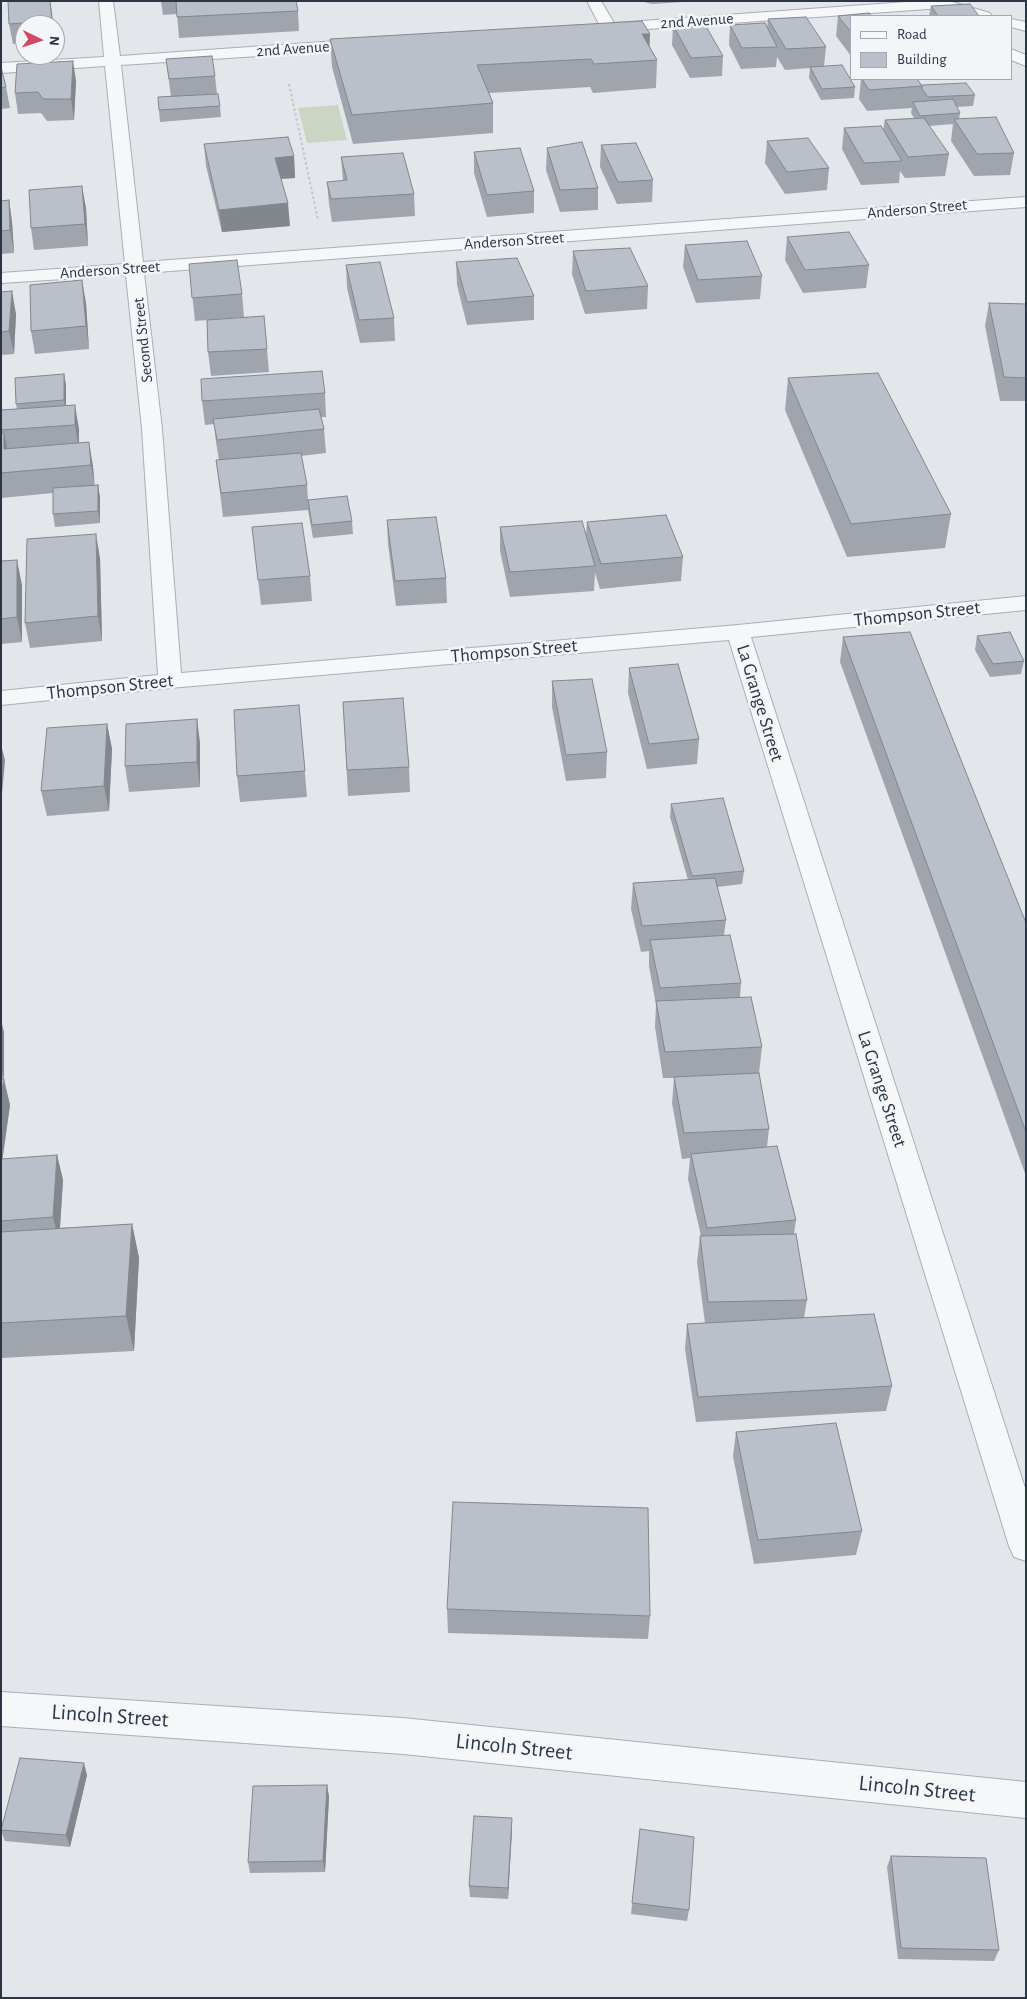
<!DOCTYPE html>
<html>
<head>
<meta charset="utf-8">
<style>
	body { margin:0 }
	#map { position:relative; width:1027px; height:1999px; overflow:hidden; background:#e3e7eb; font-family:"Alegreya Sans",sans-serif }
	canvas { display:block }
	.frame { position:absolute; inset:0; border:2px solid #2b3544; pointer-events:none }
	.legend { position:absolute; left:850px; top:15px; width:162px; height:65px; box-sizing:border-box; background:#f3f6f8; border:1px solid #a3a9b0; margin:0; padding:6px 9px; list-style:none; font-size:15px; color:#2b3544 }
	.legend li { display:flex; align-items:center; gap:10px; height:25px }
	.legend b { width:25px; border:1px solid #a3a9b0 }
	.north { position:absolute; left:15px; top:15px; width:50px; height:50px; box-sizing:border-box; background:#f3f6f8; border:1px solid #a3a9b0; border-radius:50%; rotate:94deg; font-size:14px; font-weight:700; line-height:20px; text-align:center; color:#2b3544 }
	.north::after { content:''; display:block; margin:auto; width:18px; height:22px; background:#d04966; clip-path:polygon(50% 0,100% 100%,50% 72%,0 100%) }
</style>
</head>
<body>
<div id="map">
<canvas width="1027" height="1999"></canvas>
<div class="frame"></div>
<ul class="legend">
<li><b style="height:6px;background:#f6f7f9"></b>Road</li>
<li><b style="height:14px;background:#bac0c9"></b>Building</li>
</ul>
<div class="north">N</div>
</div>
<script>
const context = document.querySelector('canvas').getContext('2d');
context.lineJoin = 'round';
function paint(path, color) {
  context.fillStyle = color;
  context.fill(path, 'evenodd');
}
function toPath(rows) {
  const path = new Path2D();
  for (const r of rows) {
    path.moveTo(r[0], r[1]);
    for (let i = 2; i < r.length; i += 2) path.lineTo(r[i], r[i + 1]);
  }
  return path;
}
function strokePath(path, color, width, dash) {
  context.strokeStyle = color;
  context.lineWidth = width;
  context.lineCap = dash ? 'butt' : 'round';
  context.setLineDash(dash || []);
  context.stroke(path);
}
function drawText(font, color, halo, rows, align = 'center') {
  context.font = font + ' "Alegreya Sans",sans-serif';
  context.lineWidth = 5;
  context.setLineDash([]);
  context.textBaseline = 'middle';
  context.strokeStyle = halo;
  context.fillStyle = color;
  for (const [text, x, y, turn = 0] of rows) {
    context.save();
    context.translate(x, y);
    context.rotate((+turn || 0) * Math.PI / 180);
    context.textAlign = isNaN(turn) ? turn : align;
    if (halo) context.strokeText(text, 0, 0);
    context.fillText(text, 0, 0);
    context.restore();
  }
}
paint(toPath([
	[338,105,347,140,307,143,298,108]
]), '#cad5c4');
const minor = toPath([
	[99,1,113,1,120,56,366,39,374,44,366,49,121,65,143,262,1026,197,1026,207,144,273,162,429,181,673,738,625,1026,596,1026,610,751,637,1026,1491,1026,1561,1014,1557,1009,1546,729,640,170,688,1,705,1,691,158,675,142,429,126,275,1,283,1,273,125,264,105,66,1,73,1,63,104,57,99,1],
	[587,1,601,1,614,23,920,1,949,1,990,13,992,16,970,16,942,8,606,32,599,28,600,26,587,1],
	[1011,19,1026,22,1026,31,1011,27,1011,19],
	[1011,49,1026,55,1026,66,1011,60,1011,49],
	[1,1692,403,1718,1026,1782,1026,1818,403,1754,1,1726,1,1692]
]);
strokePath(minor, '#a8aeb6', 2);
strokePath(toPath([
	[289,84,318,220]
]), '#c1c5ca', 2, [2.5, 2.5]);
paint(minor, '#f6f7f9');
paint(toPath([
	[8,1,50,1,53,25,25,25,25,43,13,44,9,24],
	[161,1,296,1,298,11,299,31,179,38,177,14,163,15],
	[640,1,699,1,652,4],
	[931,6,979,16,929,16],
	[838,16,851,16,851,56,836,36],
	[768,19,826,47,824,66,855,87,854,98,821,100,809,78,810,68,785,70,777,57,776,67,741,69,729,45,730,25,767,28],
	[673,25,723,56,722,76,690,78,672,45],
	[330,39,650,47,657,60,656,88,593,93,590,87,489,93,493,103,493,133,353,144,332,67],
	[166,59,215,76,217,94,220,106,221,117,160,122,159,110,171,97],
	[1,67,6,87,10,108,1,109],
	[861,79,917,79,922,85,975,95,973,106,957,107,960,113,959,119,1014,153,1010,175,974,176,951,141,953,124,929,126,949,154,945,176,905,178,900,171,899,183,861,185,842,149,844,128,883,130,885,120,914,118,911,113,912,108,867,111,859,99],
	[76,81,74,120,47,121,41,113,18,114,15,93],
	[767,141,829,168,827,190,785,194,765,163],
	[204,144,294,156,295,178,281,179,290,226,222,232,206,166],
	[601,145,653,180,652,202,617,204,600,167],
	[547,148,598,188,598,210,560,212,546,170],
	[474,152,534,191,534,213,487,217,474,173],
	[341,157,414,194,415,216,332,222,329,204,327,182,343,181],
	[9,200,12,222,14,253,1,254,1,201],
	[86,208,88,246,34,250,31,228],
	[787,237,869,265,866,288,803,293,785,260],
	[685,245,762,276,760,299,696,303,683,267],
	[573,251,648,286,647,309,585,314,572,274],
	[456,262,534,296,534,320,467,325,457,285],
	[189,264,242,294,244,317,209,320,264,316,269,372,211,376,208,352,207,320,195,321],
	[346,265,394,318,395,341,360,343,347,288],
	[1,292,16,314,14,354,1,355],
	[86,303,89,349,35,354,31,331],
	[989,303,1026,304,1026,401,1000,401,985,326],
	[64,374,66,386,66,406,79,429,79,442,93,466,94,485,98,485,100,498,100,523,55,527,53,514,53,493,1,498,1,410,17,409,16,404],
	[788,378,951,514,945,548,847,557,785,410],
	[325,393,326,417,321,417,324,429,326,453,301,456,307,485,308,500,352,521,353,534,313,538,308,510,223,517,216,460,219,460,216,442,214,424,205,425,202,401],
	[387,520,446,578,447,603,396,606,388,544],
	[587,522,683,557,681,581,600,589,595,573,594,591,510,597,500,551,500,527,586,535],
	[252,527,310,576,312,601,261,605],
	[100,558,102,641,30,648,25,623],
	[1,561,22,585,22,642,1,644],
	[977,636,1024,661,1021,674,990,677,975,650],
	[843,637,1026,923,1026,1176,840,662],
	[629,668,699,739,697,764,647,769,628,693],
	[552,681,607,752,606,778,566,781,552,707],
	[343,702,409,767,410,792,348,796],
	[299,705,307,797,240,802,237,776],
	[197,719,200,744,200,787,129,792,125,766],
	[107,724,112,749,109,811,47,816,41,791],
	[671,804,744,871,742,884,717,887,726,920,724,935,741,983,740,997,762,1047,759,1073,769,1129,767,1147,796,1220,794,1234,807,1300,804,1318,892,1386,886,1411,696,1422,685,1349,687,1324,705,1323,697,1262,700,1236,701,1236,688,1179,690,1158,682,1159,672,1103,674,1078,663,1078,655,1027,656,1005,649,966,649,951,641,952,631,909,633,883,688,880,670,817],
	[1,1020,4,1033,4,1079,3,1079,10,1105,2,1159,57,1155,63,1180,60,1228,132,1224,139,1258,134,1351,1,1358],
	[736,1432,862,1531,856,1555,754,1564,733,1456],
	[447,1609,650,1616,648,1639,448,1633],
	[87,1775,70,1847,5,1841,1,1831,1,1828],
	[327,1785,329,1797,325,1872,250,1873,248,1862],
	[512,1829,508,1899,470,1897,469,1886],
	[640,1829,689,1910,687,1921,631,1914],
	[891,1856,999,1950,994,1961,898,1959,887,1867]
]), '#a0a5ad');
paint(toPath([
	[50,1,52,13,53,25,52,25,52,21],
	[642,34,650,34,649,60],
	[73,61,76,81,74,120,71,99],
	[294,156,295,178,276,179,275,158],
	[82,186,86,208,88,246,85,224],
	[9,200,12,222,14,253,10,230],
	[288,203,290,226,222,232,219,210],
	[82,280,86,303,89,349,86,326],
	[12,291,16,314,14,354,9,331],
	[64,374,66,386,66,413,64,400],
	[75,405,79,429,79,449,75,425],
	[4,433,9,457,9,473,4,449],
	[89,442,93,466,95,489,91,465],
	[98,485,100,498,100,523,98,511],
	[96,534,100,558,102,641,98,616],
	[17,560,22,585,22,642,17,617],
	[197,719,200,744,200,787,197,762],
	[107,724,112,749,109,811,104,786],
	[1,745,5,760,1,805],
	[1,1020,4,1033,4,1079,1,1067],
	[4,1079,10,1105,2,1163,1,1096],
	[57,1155,63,1180,59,1242,53,1217],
	[132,1224,139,1258,134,1351,126,1316],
	[84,1763,87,1775,70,1847,66,1835],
	[327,1785,329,1797,325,1872,323,1861],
	[512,1818,512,1829,508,1899,508,1888]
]), '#82868d');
const building = toPath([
	[8,1,50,1,52,21,9,24,8,1],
	[176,1,296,1,298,11,177,17,176,1],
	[970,4,979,16,938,16,931,6,970,4],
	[869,13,871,16,851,16,851,32,838,16,869,13],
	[806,17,826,47,786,49,768,19,806,17],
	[642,21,650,34,642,34,657,60,594,64,591,59,477,65,493,103,352,115,330,39,642,21],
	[704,23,723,56,691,58,673,25,704,23],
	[765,23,777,47,742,48,730,25,765,23],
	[212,56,215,76,169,79,166,59,212,56],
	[73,61,71,99,43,99,38,92,15,93,17,64,73,61],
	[842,65,855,87,822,89,810,67,842,65],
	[1,67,6,87,1,88,1,67],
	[862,79,917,79,922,86,869,90,862,79],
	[966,83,975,95,928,97,922,89,922,85,966,83],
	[218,94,220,106,159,110,158,97,218,94],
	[953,99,960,113,920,116,913,102,953,99],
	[996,117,1014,153,977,154,954,119,996,117],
	[924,118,949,154,908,157,885,120,924,118],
	[881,126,902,161,864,163,844,128,881,126],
	[288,137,294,156,275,158,288,203,219,210,204,144,288,137],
	[808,138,829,168,787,172,767,141,808,138],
	[582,142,598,188,560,190,547,148,582,142],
	[636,143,653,180,618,182,601,145,636,143],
	[520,148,534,191,487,195,474,152,520,148],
	[403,153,414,194,331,199,327,182,347,180,341,157,403,153],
	[82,186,85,224,31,228,29,190,82,186],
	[9,200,10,230,1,231,1,201,9,200],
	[849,232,869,265,805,270,787,237,849,232],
	[747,241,762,276,698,280,685,245,747,241],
	[630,248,648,286,586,291,573,251,630,248],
	[517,258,534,296,467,302,456,262,517,258],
	[237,260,242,294,192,298,189,264,237,260],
	[380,262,394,318,359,320,346,265,380,262],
	[82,280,86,326,31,331,30,285,82,280],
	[12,291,9,331,1,332,1,292,12,291],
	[989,303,1026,304,1026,378,1004,377,989,303],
	[264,316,267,349,208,352,207,320,264,316],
	[322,371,325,393,202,401,201,379,322,371],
	[878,373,951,514,851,524,788,378,878,373],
	[64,374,64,400,16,404,15,378,64,374],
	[75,405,75,425,1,430,1,410,75,405],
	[319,409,324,429,217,440,213,419,319,409],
	[1,433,4,433,4,449,89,442,91,465,1,473,1,433],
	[301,453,307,485,221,493,216,460,301,453],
	[98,485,98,511,53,514,53,488,98,485],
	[347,496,352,521,312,525,308,500,347,496],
	[666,515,683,557,601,564,587,522,666,515],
	[436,517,446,578,395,581,387,520,436,517],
	[582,521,595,566,510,572,500,527,582,521],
	[302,523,310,576,258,580,252,527,302,523],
	[96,534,98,616,25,623,27,539,96,534],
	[17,560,17,617,1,619,1,561,17,560],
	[910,632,1026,923,1026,1132,843,637,910,632],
	[1010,632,1024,661,993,664,977,636,1010,632],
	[678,664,699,739,649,744,629,668,678,664],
	[592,679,607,752,566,755,552,681,592,679],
	[403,698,409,767,347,770,343,702,403,698],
	[299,705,305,771,237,776,234,710,299,705],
	[197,719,197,762,125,766,126,724,197,719],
	[107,724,104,786,41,791,47,728,107,724],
	[723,798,744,871,692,876,671,804,723,798],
	[715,878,726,920,642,926,633,883,715,878],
	[730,935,741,983,660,988,650,940,730,935],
	[751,997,762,1047,665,1052,656,1001,751,997],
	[759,1073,769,1129,684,1133,674,1077,759,1073],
	[1,1079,4,1079,1,1096,1,1079],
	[777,1146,796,1220,707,1228,691,1154,777,1146],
	[57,1155,53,1217,1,1221,1,1159,57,1155],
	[132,1224,126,1316,1,1323,1,1232,132,1224],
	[796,1234,807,1300,708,1302,700,1236,796,1234],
	[874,1314,892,1386,698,1397,687,1324,874,1314],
	[836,1423,862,1531,758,1540,736,1432,836,1423],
	[453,1502,648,1508,650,1616,447,1609,453,1502],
	[20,1758,84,1763,66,1835,1,1830,20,1758],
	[327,1785,323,1861,248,1862,253,1786,327,1785],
	[474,1816,512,1818,508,1888,469,1886,474,1816],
	[640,1829,694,1837,689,1910,632,1903,640,1829],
	[891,1856,986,1858,999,1950,901,1948,891,1856]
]);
paint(building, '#bac0c9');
strokePath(building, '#82868d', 1);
drawText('16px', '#2b3544', '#f3f6f8', [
	["2nd Avenue",697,21,-4],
	["2nd Avenue",293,49,-4],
	["Anderson Street",917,209,-5],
	["Anderson Street",514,241,-4],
	["Anderson Street",110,270,-4],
	["Second Street",143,340,-96]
]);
drawText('19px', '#2b3544', '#f3f6f8', [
	["Thompson Street",917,614,-6],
	["Thompson Street",514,651,-5],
	["Thompson Street",110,687,-6],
	["La Grange Street",760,703,73],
	["La Grange Street",882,1089,72]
]);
drawText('22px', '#2b3544', '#f3f6f8', [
	["Lincoln Street",110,1716,4],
	["Lincoln Street",514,1747,6],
	["Lincoln Street",917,1789,6]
]);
</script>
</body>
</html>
